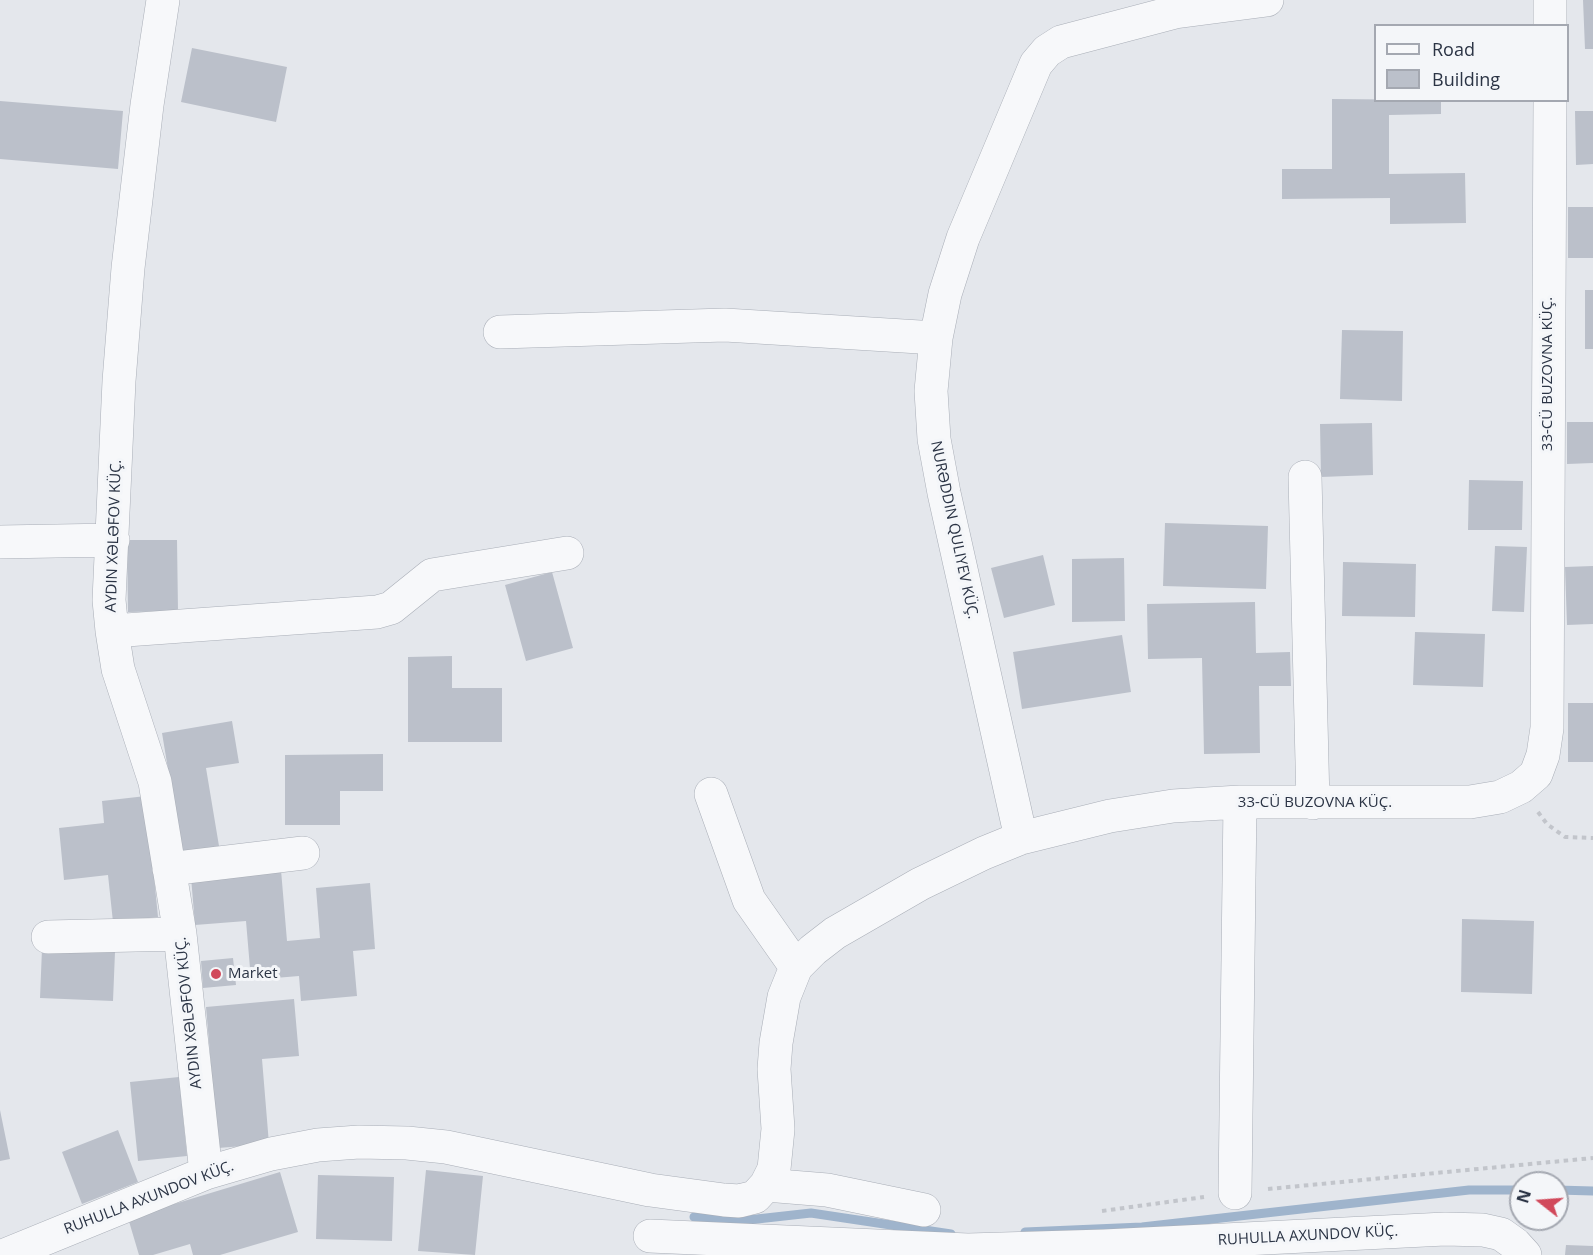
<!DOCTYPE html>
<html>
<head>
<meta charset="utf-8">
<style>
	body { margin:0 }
	#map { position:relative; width:1593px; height:1255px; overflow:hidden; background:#e4e7ec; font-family:"Open Sans",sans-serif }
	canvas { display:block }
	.legend { position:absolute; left:1374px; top:24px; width:195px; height:78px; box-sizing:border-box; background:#f4f6f9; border:2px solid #a4a8b1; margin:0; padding:8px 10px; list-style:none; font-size:18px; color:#2b3445 }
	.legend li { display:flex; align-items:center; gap:12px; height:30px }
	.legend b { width:30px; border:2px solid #a4a8b1 }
	.north { position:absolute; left:1509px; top:1171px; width:60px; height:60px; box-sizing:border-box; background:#f4f6f9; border:2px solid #a4a8b1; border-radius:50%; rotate:287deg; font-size:16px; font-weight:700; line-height:24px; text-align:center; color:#2b3445 }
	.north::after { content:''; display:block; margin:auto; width:21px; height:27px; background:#d1495b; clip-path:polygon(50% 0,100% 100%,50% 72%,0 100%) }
</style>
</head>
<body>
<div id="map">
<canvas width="1593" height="1255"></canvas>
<ul class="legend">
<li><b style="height:8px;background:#f7f8fa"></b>Road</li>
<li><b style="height:16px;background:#bbc0ca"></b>Building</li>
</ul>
<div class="north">N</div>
</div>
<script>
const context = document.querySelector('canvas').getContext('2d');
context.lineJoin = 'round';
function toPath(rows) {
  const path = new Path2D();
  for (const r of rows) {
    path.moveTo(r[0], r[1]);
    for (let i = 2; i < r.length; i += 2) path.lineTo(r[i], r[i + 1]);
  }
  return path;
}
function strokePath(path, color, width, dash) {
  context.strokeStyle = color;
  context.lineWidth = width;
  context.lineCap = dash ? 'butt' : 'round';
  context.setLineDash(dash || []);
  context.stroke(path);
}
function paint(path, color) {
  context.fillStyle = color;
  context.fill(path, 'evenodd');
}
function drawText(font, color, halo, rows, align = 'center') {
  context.font = font + ' "Open Sans",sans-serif';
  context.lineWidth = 6;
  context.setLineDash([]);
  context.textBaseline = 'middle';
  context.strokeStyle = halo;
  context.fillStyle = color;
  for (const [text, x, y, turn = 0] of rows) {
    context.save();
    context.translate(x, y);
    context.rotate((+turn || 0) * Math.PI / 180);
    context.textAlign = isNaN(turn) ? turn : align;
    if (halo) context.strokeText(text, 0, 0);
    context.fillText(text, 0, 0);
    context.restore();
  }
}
strokePath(toPath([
	[1557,1190,1593,1191],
	[694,1217,739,1221,811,1213,951,1234],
	[1025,1232,1142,1227,1469,1190,1521,1190]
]), '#9fb4cc', 9);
paint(toPath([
	[1583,0,1593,0,1593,49,1585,49],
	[192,48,287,67,276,122,181,102],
	[1332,99,1441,100,1441,114,1389,115,1389,174,1465,173,1466,223,1390,224,1390,198,1282,199,1282,169,1332,169],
	[0,101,123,111,118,169,0,159],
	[1575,111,1593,111,1593,164,1576,165],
	[1568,207,1593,207,1593,258,1568,258],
	[1585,290,1593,290,1593,349,1585,349],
	[1342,330,1403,331,1402,401,1340,399],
	[1567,422,1593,422,1593,463,1567,464],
	[1372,423,1373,475,1321,477,1320,424],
	[1469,480,1523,481,1522,530,1468,530],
	[1165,523,1268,526,1266,589,1163,586],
	[127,540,177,540,178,611,128,612],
	[1495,546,1527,547,1524,612,1492,611],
	[1043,555,1055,605,1004,618,991,568],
	[1124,558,1125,621,1072,622,1072,559],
	[1343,562,1416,564,1415,617,1342,616],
	[1593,566,1593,624,1567,625,1565,567],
	[552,572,573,648,526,661,505,585],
	[1255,602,1256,653,1290,652,1291,686,1259,686,1260,753,1204,754,1202,658,1148,659,1147,604],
	[1415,632,1485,634,1483,687,1413,685],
	[1122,635,1131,692,1022,709,1013,652],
	[452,656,452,688,502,688,502,742,408,742,408,657],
	[1568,703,1593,703,1593,762,1568,762],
	[232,721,239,763,206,768,219,846,182,853,162,733],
	[383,754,383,791,340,791,340,825,285,825,285,755],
	[146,796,158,917,113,922,108,875,64,880,59,828,104,823,102,801],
	[281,870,287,941,320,938,316,888,370,883,375,949,353,951,357,996,301,1001,299,976,251,980,246,921,195,925,191,877],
	[1462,919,1534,921,1532,994,1461,992],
	[42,949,115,952,113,1001,40,998],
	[233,958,236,985,203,988,201,961],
	[294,999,299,1056,262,1059,269,1144,218,1148,206,1007],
	[179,1077,187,1156,138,1161,130,1082],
	[0,1110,10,1159,0,1161],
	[118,1130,138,1182,82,1204,62,1152],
	[426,1170,483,1176,475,1255,418,1251],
	[280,1172,298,1232,220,1255,193,1255,190,1244,153,1255,139,1255,128,1218],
	[318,1175,394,1177,392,1241,316,1239],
	[1566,1245,1593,1246,1593,1255,1565,1255]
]), '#bbc0ca');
const minor = toPath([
	[163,0,147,105,128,268,119,381,109,600,112,631,118,669,155,782,180,934,206,1173],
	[1550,26,1550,0],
	[500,332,725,325,936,338],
	[1305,477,1313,803],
	[0,542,113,540],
	[112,631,377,612,391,608,432,575,567,553],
	[711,794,749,900,796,967],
	[1021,838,944,493,934,439,931,391,936,338,945,294,963,238,1036,64,1047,51,1061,42,1175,12,1267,0],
	[169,869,303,853],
	[48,937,180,934],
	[766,1185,827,1190,924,1210],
	[1235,1193,1240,802],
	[650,1236,968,1250,1104,1246,1445,1229,1483,1230,1501,1234,1515,1244,1525,1255],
	[5,1255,206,1173,271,1154,318,1145,359,1142,407,1143,446,1147,650,1190,724,1200,739,1201,755,1197,766,1185,774,1169,778,1129,774,1069,776,1043,784,997,796,967,813,950,835,933,920,884,984,853,1021,838,1110,816,1173,806,1240,802,1470,802,1500,797,1521,787,1536,774,1543,755,1547,728,1550,100]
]);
strokePath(minor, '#a9aeb7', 34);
strokePath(toPath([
	[1538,812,1547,824,1565,837,1593,838],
	[1268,1189,1593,1158],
	[1102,1211,1204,1197]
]), '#c2c5cb', 4, [4.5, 4.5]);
strokePath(minor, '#f7f8fa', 33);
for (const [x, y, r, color] of [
	[216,974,6,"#d1495b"]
]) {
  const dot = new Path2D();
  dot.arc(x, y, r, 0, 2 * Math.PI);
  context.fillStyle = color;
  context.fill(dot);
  strokePath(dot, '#f4f6f9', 2);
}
drawText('15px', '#2b3445', '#f4f6f9', [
	["33-CÜ BUZOVNA KÜÇ.",1548,374,-90],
	["NURƏDDIN QULIYEV KÜÇ.",954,530,78],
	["AYDIN XƏLƏFOV KÜÇ.",114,536,-88],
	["33-CÜ BUZOVNA KÜÇ.",1315,803],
	["AYDIN XƏLƏFOV KÜÇ.",189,1013,-96],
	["RUHULLA AXUNDOV KÜÇ.",149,1198,-21],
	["RUHULLA AXUNDOV KÜÇ.",1308,1236,-3]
]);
drawText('15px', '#2b3445', '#f4f6f9', [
	["Market",228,974]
], 'left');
</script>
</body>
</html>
